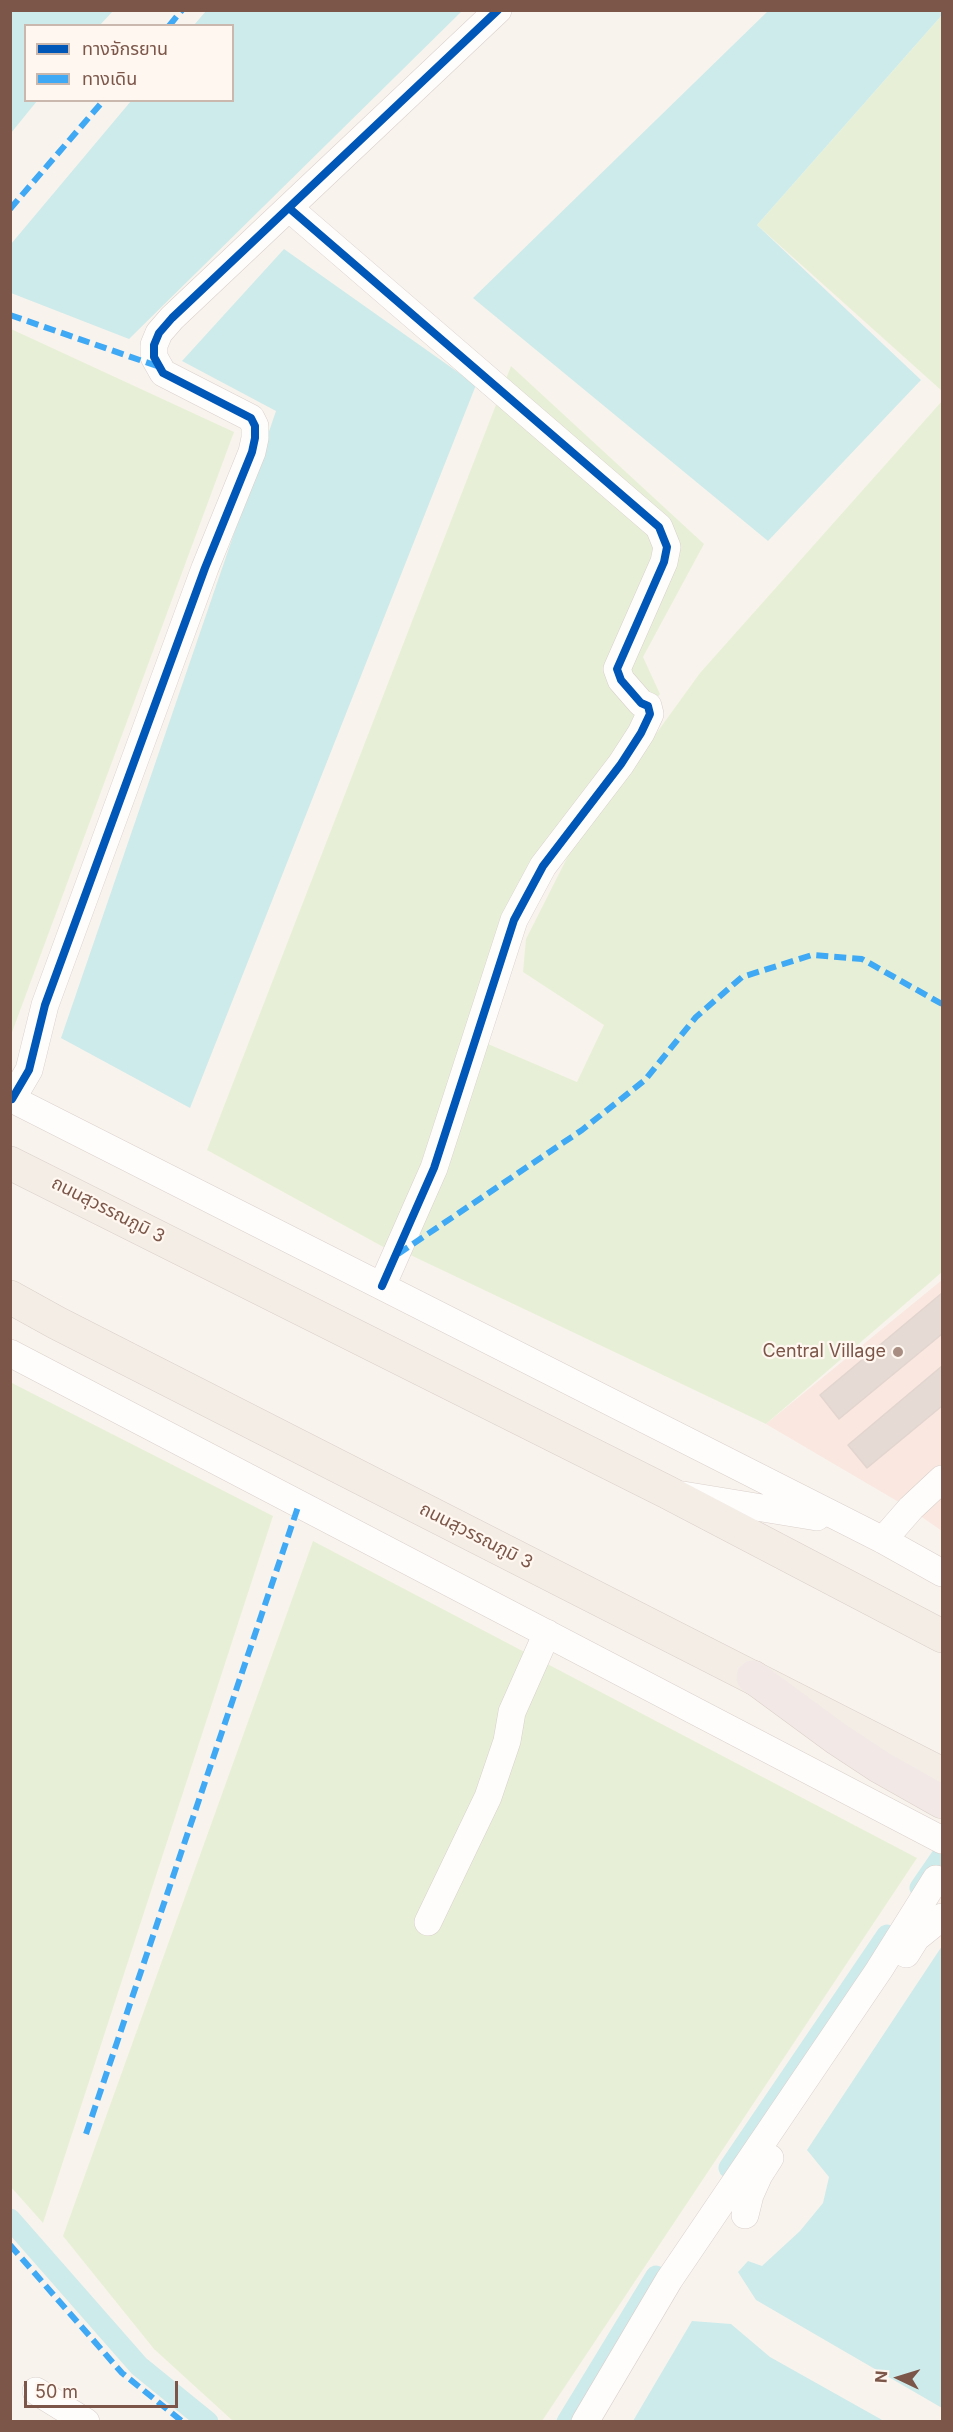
<!DOCTYPE html>
<html>
<head>
<meta charset="utf-8">
<style>
	body { margin:0 }
	#map { position:relative; width:953px; height:2432px; overflow:hidden; background:#f9f3ed; font-family:Inter,"Noto Sans Thai",sans-serif }
	canvas { display:block }
	.frame { position:absolute; inset:0; border:12px solid #7b5649; pointer-events:none }
	.legend { position:absolute; left:24px; top:24px; width:210px; height:78px; box-sizing:border-box; background:#fff7f0; border:2px solid #cab7ad; margin:0; padding:8px 10px; list-style:none; font-size:18px; color:#7b5649 }
	.legend li { display:flex; align-items:center; gap:12px; height:30px }
	.legend b { width:30px; border:2px solid #cab7ad }
	.north { position:absolute; left:869px; top:2348px; width:60px; height:60px; -webkit-text-stroke:4px #fff7f0; paint-order:stroke; rotate:274deg; font-size:16px; font-weight:700; line-height:24px; text-align:center; color:#7b5649 }
	.north::after { content:''; display:block; margin:auto; width:21px; height:27px; background:#7b5649; clip-path:polygon(50% 0,100% 100%,50% 72%,0 100%) }
	.scale { position:absolute; left:24px; top:2381px; width:154px; height:27px; box-sizing:border-box; border:3px solid #7b5649; border-top:0; padding-left:8px; font-size:18px; line-height:21px; white-space:nowrap; color:#7b5649; -webkit-text-stroke:4px #fff7f0; paint-order:stroke }
</style>
</head>
<body>
<div id="map">
<canvas width="953" height="2432"></canvas>
<div class="frame"></div>
<ul class="legend">
<li><b style="height:8px;background:#0057b8"></b>ทางจักรยาน</li>
<li><b style="height:8px;background:#3fa9f5"></b>ทางเดิน</li>
</ul>
<div class="north">N</div>
<div class="scale">50 m</div>
</div>
<script>
const context = document.querySelector('canvas').getContext('2d');
context.lineJoin = 'round';
function paint(path, color) {
  context.fillStyle = color;
  context.fill(path, 'evenodd');
}
function toPath(rows) {
  const path = new Path2D();
  for (const r of rows) {
    path.moveTo(r[0], r[1]);
    for (let i = 2; i < r.length; i += 2) path.lineTo(r[i], r[i + 1]);
  }
  return path;
}
function strokePath(path, color, width, dash) {
  context.strokeStyle = color;
  context.lineWidth = width;
  context.lineCap = dash ? 'butt' : 'round';
  context.setLineDash(dash || []);
  context.stroke(path);
}
function drawText(font, color, halo, rows, align = 'center') {
  context.font = font + ' Inter,"Noto Sans Thai",sans-serif';
  context.lineWidth = 4.5;
  context.setLineDash([]);
  context.textBaseline = 'middle';
  context.strokeStyle = halo;
  context.fillStyle = color;
  for (const [text, x, y, turn = 0] of rows) {
    context.save();
    context.translate(x, y);
    context.rotate((+turn || 0) * Math.PI / 180);
    context.textAlign = isNaN(turn) ? turn : align;
    if (halo) context.strokeText(text, 0, 0);
    context.fillText(text, 0, 0);
    context.restore();
  }
}
paint(toPath([
	[942,1280,942,1531,909,1508,766,1424]
]), '#f9e7e0');
paint(toPath([
	[942,15,942,391,757,225],
	[11,329,234,432,11,1035],
	[511,366,704,544,643,657,660,694,549,844,387,1249,207,1150],
	[942,401,942,1272,766,1424,402,1251,488,1044,577,1082,604,1025,523,972,526,939,569,854,700,673],
	[10,1382,273,1516,43,2223,10,2186],
	[313,1541,917,1858,542,2421,233,2421,154,2349,63,2236]
]), '#e7f0d7');
paint(toPath([
	[11,10,113,11,100,25,26,26,26,100,37,101,11,133],
	[206,11,462,11,129,339,11,293,11,244,131,101,232,100,232,26,194,25],
	[768,11,942,11,942,15,757,225,921,380,768,541,473,298],
	[284,249,476,385,190,1108,61,1038,276,411,182,361],
	[942,1946,942,2408,756,2300,738,2272,748,2261,762,2266,800,2231,823,2203,829,2177,807,2150],
	[692,2321,731,2324,770,2357,884,2421,633,2421]
]), '#cdebeb');
strokePath(toPath([
	[920,1888,942,1856],
	[729,2168,887,1935],
	[10,2219,139,2366,208,2422],
	[567,2422,656,2276]
]), '#cdebeb', 21);
const building = toPath([
	[942,1293,942,1334,839,1419,820,1395,942,1293],
	[942,1366,942,1406,867,1468,848,1445,942,1366]
]);
paint(building, '#e6dad4');
strokePath(building, '#e2d5cf', 1.5);
const minor = toPath([
	[289,208,659,527,667,547,664,562,617,669,621,680,641,703,648,706,650,714,641,733,621,764,543,866,514,920,434,1168,382,1286],
	[10,1098,883,1540,942,1573],
	[12,1099,29,1070,45,1005,205,568,252,452,255,438,255,426,251,418,163,373,154,357,154,345,159,333,172,318,498,10],
	[10,1353,942,1840],
	[683,1495,817,1517],
	[883,1540,911,1508,942,1479],
	[428,1922,488,1797,507,1741,512,1712,547,1633],
	[906,1954,916,1938,942,1917],
	[745,2215,750,2195,759,2175,770,2158],
	[36,2391,86,2422],
	[585,2422,669,2280,879,1970,936,1879]
]);
const major = toPath([
	[10,1163,667,1492,942,1636],
	[10,1297,57,1323,942,1774]
]);
const highway = toPath([
	[753,1677,836,1738,880,1767,942,1802]
]);
strokePath(minor, '#d9d0cb', 28);
strokePath(major, '#dacfca', 34);
strokePath(highway, '#dacfca', 34);
strokePath(minor, '#fefdfc', 27);
strokePath(major, '#f3ede6', 33);
strokePath(highway, '#f2e8e5', 33);
strokePath(toPath([
	[169,26,182,10],
	[10,209,104,100],
	[10,315,157,366],
	[398,1254,582,1130,645,1080,696,1017,742,977,812,955,862,959,942,1004],
	[86,2134,299,1504],
	[10,2245,122,2373,183,2422]
]), '#3fa9f5', 6, [12, 6]);
strokePath(toPath([
	[289,208,659,527,667,547,664,562,617,669,621,680,641,703,648,706,650,714,641,733,621,764,543,866,514,920,434,1168,382,1286],
	[12,1099,29,1070,45,1005,205,568,252,452,255,438,255,426,251,418,163,373,154,357,154,345,159,333,172,318,498,10]
]), '#0057b8', 8);
for (const [x, y, r, color] of [
	[898,1352,6,"#a78d82"]
]) {
  const dot = new Path2D();
  dot.arc(x, y, r, 0, 2 * Math.PI);
  context.fillStyle = color;
  context.fill(dot);
  strokePath(dot, '#fff7f0', 2);
}
drawText('18px', '#7b5649', '#fff7f0', [
	["ถนนสุวรรณภูมิ 3",108,1210,27],
	["ถนนสุวรรณภูมิ 3",476,1536,27]
]);
drawText('18px', '#7b5649', '#fff7f0', [
	["Central Village",886,1352]
], 'right');
</script>
</body>
</html>
